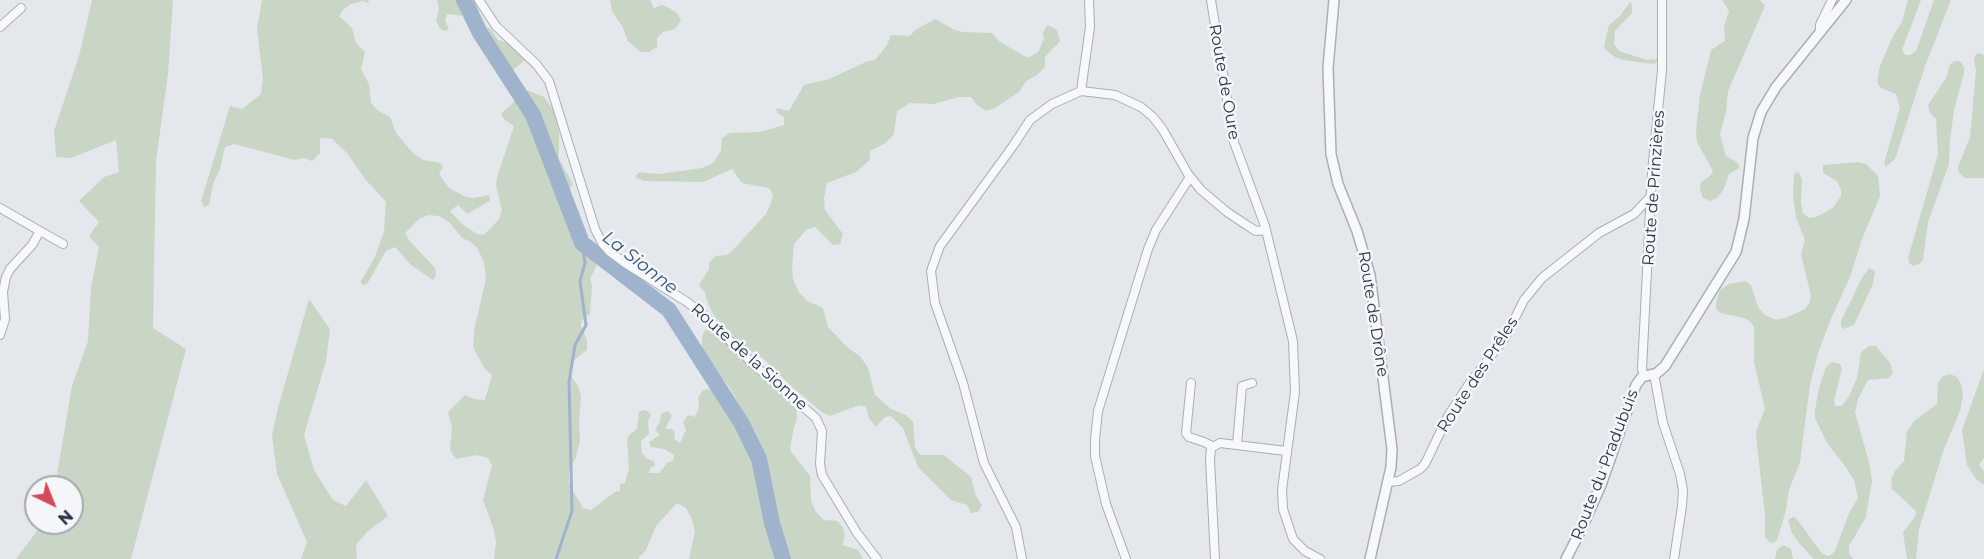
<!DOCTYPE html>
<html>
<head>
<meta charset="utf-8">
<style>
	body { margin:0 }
	#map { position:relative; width:1984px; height:559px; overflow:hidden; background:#e4e7ec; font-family:Montserrat,sans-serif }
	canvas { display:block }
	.north { position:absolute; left:24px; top:475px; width:60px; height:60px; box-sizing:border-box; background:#f4f6f9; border:2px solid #a4a8b1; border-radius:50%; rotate:137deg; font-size:16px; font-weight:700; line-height:24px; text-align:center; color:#2b3445 }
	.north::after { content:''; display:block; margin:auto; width:21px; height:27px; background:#d1495b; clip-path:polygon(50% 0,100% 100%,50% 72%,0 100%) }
</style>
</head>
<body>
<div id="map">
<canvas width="1984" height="559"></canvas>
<div class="north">N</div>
</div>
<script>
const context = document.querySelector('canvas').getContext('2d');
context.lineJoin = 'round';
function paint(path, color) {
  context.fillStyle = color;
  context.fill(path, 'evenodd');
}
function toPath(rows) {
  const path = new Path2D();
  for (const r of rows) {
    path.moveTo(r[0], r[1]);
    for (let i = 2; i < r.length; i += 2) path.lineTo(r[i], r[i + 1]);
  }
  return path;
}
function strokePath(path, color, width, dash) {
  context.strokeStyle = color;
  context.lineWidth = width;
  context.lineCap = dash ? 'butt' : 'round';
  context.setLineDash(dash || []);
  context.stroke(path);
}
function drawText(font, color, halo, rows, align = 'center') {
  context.font = font + ' Montserrat,sans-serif';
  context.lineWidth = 5;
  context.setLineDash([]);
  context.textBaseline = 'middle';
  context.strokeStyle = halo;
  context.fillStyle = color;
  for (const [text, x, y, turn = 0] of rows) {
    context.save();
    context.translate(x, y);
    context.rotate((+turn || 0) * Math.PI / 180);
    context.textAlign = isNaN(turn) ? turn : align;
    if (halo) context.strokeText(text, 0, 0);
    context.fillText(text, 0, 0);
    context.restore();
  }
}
paint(toPath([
	[92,0,173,0,168,74,156,161,153,328,186,349,131,559,16,559,43,523,72,523,72,487,55,487,72,386,88,341,91,288,99,247,89,236,99,222,79,201,104,177,119,172,116,140,71,158,56,157,54,131,79,56],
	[262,0,369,0,368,3,363,1,351,4,344,9,339,16,352,28,356,43,365,52,361,69,369,84,371,103,377,110,390,117,396,133,413,153,423,160,441,163,443,167,439,174,449,188,466,197,474,198,489,195,490,201,467,214,458,205,450,211,462,224,477,234,483,235,491,228,499,219,502,211,496,185,497,177,514,126,505,120,501,114,516,100,515,94,468,24,465,16,447,14,445,21,449,29,444,31,439,27,436,20,439,9,437,0,475,0,485,27,491,29,498,40,512,44,524,56,525,60,513,70,524,89,544,97,555,112,559,132,559,159,573,184,566,193,567,222,571,233,598,262,590,279,592,285,590,314,582,320,581,326,587,340,587,350,573,361,571,368,571,376,578,386,581,396,579,422,580,440,576,457,569,470,569,484,583,508,591,510,615,492,620,491,620,484,625,483,629,468,627,439,629,435,637,429,639,411,645,410,651,414,648,421,649,434,641,441,642,453,647,459,654,461,655,466,650,468,649,473,659,473,668,462,673,461,674,455,664,449,651,447,649,442,660,435,655,430,660,421,661,414,667,411,672,415,665,429,672,429,675,432,674,439,680,443,686,430,683,422,688,415,695,417,699,407,698,398,703,390,711,389,719,396,741,432,746,437,752,453,756,457,763,453,754,430,730,388,707,360,702,348,702,336,705,331,711,328,717,331,742,361,748,363,776,386,796,407,797,418,793,431,790,450,810,476,811,501,816,512,824,520,837,521,843,527,845,536,842,545,858,550,863,559,689,559,695,531,692,519,686,508,677,503,656,526,646,550,638,559,494,559,496,542,494,530,483,500,492,465,488,458,477,455,456,459,450,450,452,426,448,412,465,395,474,399,485,400,492,375,484,368,473,347,475,326,486,279,484,263,478,249,471,242,462,238,449,222,439,216,428,215,419,219,405,233,409,240,435,268,436,276,433,280,411,265,395,247,386,251,367,284,362,285,361,281,375,257,384,231,386,202,365,179,347,153,332,139,320,138,320,153,312,161,304,158,295,160,234,144,225,147,220,169,213,184,209,205,204,207,201,201,230,106,242,109,261,94,263,79,257,29],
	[610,0,650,0,654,8,662,5,671,9,677,13,681,21,675,29,663,32,657,38,657,47,649,52,641,52,628,41,623,28,612,11],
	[1722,0,1760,0,1765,6,1728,91,1726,112,1720,134,1726,156,1735,161,1739,165,1739,168,1729,174,1724,189,1717,198,1710,201,1703,198,1700,190,1701,182,1710,176,1713,171,1697,142,1696,131,1700,95,1711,50,1725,41,1724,27,1729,11],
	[1908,0,1921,0,1902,50,1905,55,1910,55,1916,51,1934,0,1951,0,1925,66,1895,159,1886,167,1884,163,1900,108,1896,94,1883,89,1879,86,1877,81,1880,66,1894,34,1902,22],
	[1630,2,1632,4,1632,13,1615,31,1614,44,1619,51,1647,60,1657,59,1657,62,1654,64,1623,60,1615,57,1606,50,1604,46,1609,25,1620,16],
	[935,19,955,30,963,32,992,33,1000,42,1028,58,1038,52,1044,39,1043,32,1048,25,1057,30,1060,41,1045,57,1045,67,1037,75,1026,81,1019,92,995,108,986,111,976,104,971,97,959,97,934,104,910,103,897,111,894,134,886,143,870,151,870,160,856,172,827,183,824,198,825,210,843,234,840,244,833,245,815,227,806,230,794,244,792,267,793,279,799,292,807,301,823,308,828,327,848,348,860,356,868,368,875,395,891,409,906,415,913,422,915,447,920,455,944,455,971,477,976,496,982,505,978,512,971,513,967,505,951,500,918,467,903,428,891,416,885,417,876,427,869,418,866,407,859,405,830,416,823,413,791,386,765,360,740,343,714,316,707,300,705,293,699,285,709,269,709,263,715,256,727,255,733,250,766,214,771,203,773,194,769,188,742,183,732,169,703,182,644,181,635,177,639,172,659,174,702,168,713,163,721,151,722,138,730,133,760,132,784,125,784,117,777,113,776,108,789,111,804,85,829,79,868,61,875,60,887,45,891,35,910,36,915,30],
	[1980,53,1984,55,1984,178,1965,178,1959,173,1958,167,1970,137,1976,70,1974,60,1976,54],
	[1954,61,1960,61,1964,67,1964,73,1954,110,1950,141,1949,164,1928,222,1923,260,1919,264,1913,266,1909,263,1908,258,1938,154,1936,119,1930,113,1928,105,1946,78,1950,65],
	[1858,162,1866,164,1878,176,1880,196,1862,239,1850,277,1830,321,1818,353,1810,385,1800,462,1789,490,1786,510,1777,540,1773,543,1769,542,1765,537,1765,515,1757,445,1756,431,1765,409,1754,362,1754,327,1750,321,1744,318,1720,313,1716,309,1716,302,1720,290,1729,284,1745,281,1751,285,1758,307,1765,315,1776,320,1788,317,1805,309,1810,302,1811,296,1801,254,1805,240,1796,217,1793,195,1794,174,1798,172,1802,179,1801,203,1803,213,1809,218,1816,217,1833,208,1841,196,1841,190,1837,181,1823,173,1823,165],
	[1869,268,1875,271,1873,284,1854,325,1844,329,1841,326,1841,321,1862,278],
	[309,299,330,329,326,361,304,435,314,470,333,500,346,506,366,480,388,516,367,532,356,545,357,559,301,559,307,542,277,474,272,435,278,408],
	[1869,346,1876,346,1890,363,1893,373,1889,378,1868,380,1858,399,1855,412,1870,466,1872,481,1866,517,1849,546,1849,554,1854,559,1814,559,1799,543,1792,533,1788,520,1793,517,1796,518,1821,552,1827,556,1831,555,1835,551,1849,513,1858,498,1854,480,1845,466,1827,443,1815,418,1815,410,1819,388,1826,367,1832,362,1840,364,1842,369,1834,400,1835,406,1842,406,1849,396,1857,378,1861,352],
	[1984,369,1984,458,1979,465,1984,471,1984,485,1976,479,1967,465,1962,430],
	[1950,374,1957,377,1961,384,1963,395,1960,411,1944,449,1919,529,1916,559,1907,559,1903,532,1915,517,1916,511,1892,489,1891,479,1895,471,1904,461,1907,431,1914,421,1937,404,1938,383,1942,377],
	[1783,545,1791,549,1793,559,1775,559,1777,550]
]), '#c9d6c5');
strokePath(toPath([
	[556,559,572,511,569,382,575,345,586,325,580,281,585,263,582,243]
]), '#9fb4cc', 3);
strokePath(toPath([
	[464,0,480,33,533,115,582,243,669,310,742,424,759,459,772,523,783,559]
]), '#9fb4cc', 16);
const minor = toPath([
	[479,0,496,26,536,64,549,81,595,229,602,243,610,252,625,263,687,302,705,316,753,364,816,418,822,431,820,464,822,475,857,533,877,559],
	[1211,0,1234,142,1265,226,1293,341,1295,392,1282,490,1283,509,1293,539,1305,551,1320,559],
	[0,27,21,8],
	[1820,32,1820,25,1832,0],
	[1081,91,1115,95,1141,107,1153,117,1163,130,1188,174,1201,190,1227,212,1248,226,1256,231,1266,230],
	[0,208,40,231,32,245,10,269,6,277,3,292,5,319,0,335],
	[40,231,63,244],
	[1654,374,1663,423,1680,474,1683,490,1682,506,1674,559],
	[1644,376,1642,369,1652,172,1662,70,1662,0],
	[1191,383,1186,433,1189,437,1204,442,1212,446],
	[1237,445,1242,386,1252,383],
	[1388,482,1399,481,1420,469,1425,464,1448,416,1469,384,1505,338,1524,300,1542,278,1599,233,1634,214,1651,196],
	[1022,559,1016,527,984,463,963,383,935,303,931,271,940,246,1013,146,1030,120,1052,104,1081,91,1090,27,1089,0],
	[1126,559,1106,504,1095,456,1095,439,1098,411,1148,249,1156,230,1190,177],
	[1215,559,1210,459,1211,448,1220,443,1286,451]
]);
const tertiary = toPath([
	[1334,0,1328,68,1331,154,1338,184,1357,231,1370,275,1392,449,1391,467,1370,559],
	[1566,559,1581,530,1601,485,1636,385,1642,377,1657,373,1665,366,1736,252,1744,219,1753,138,1761,112,1776,87,1846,0]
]);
strokePath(minor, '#a9aeb7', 10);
strokePath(tertiary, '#a9aeb7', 12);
strokePath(minor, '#f7f8fa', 8);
strokePath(tertiary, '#f7f8fa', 9);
drawText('16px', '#2b3445', '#f4f6f9', [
	["Route de Oure",1224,82,80],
	["Route de Prinzières",1654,188,-86],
	["Route de Drône",1373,314,81],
	["Route de la Sionne",749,357,42],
	["Route des Prêles",1478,375,-57],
	["Route du Pradubuis",1605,465,-69]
]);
drawText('italic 18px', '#34527a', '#f4f6f9', [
	["La Sionne",640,263,38]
]);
</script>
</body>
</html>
